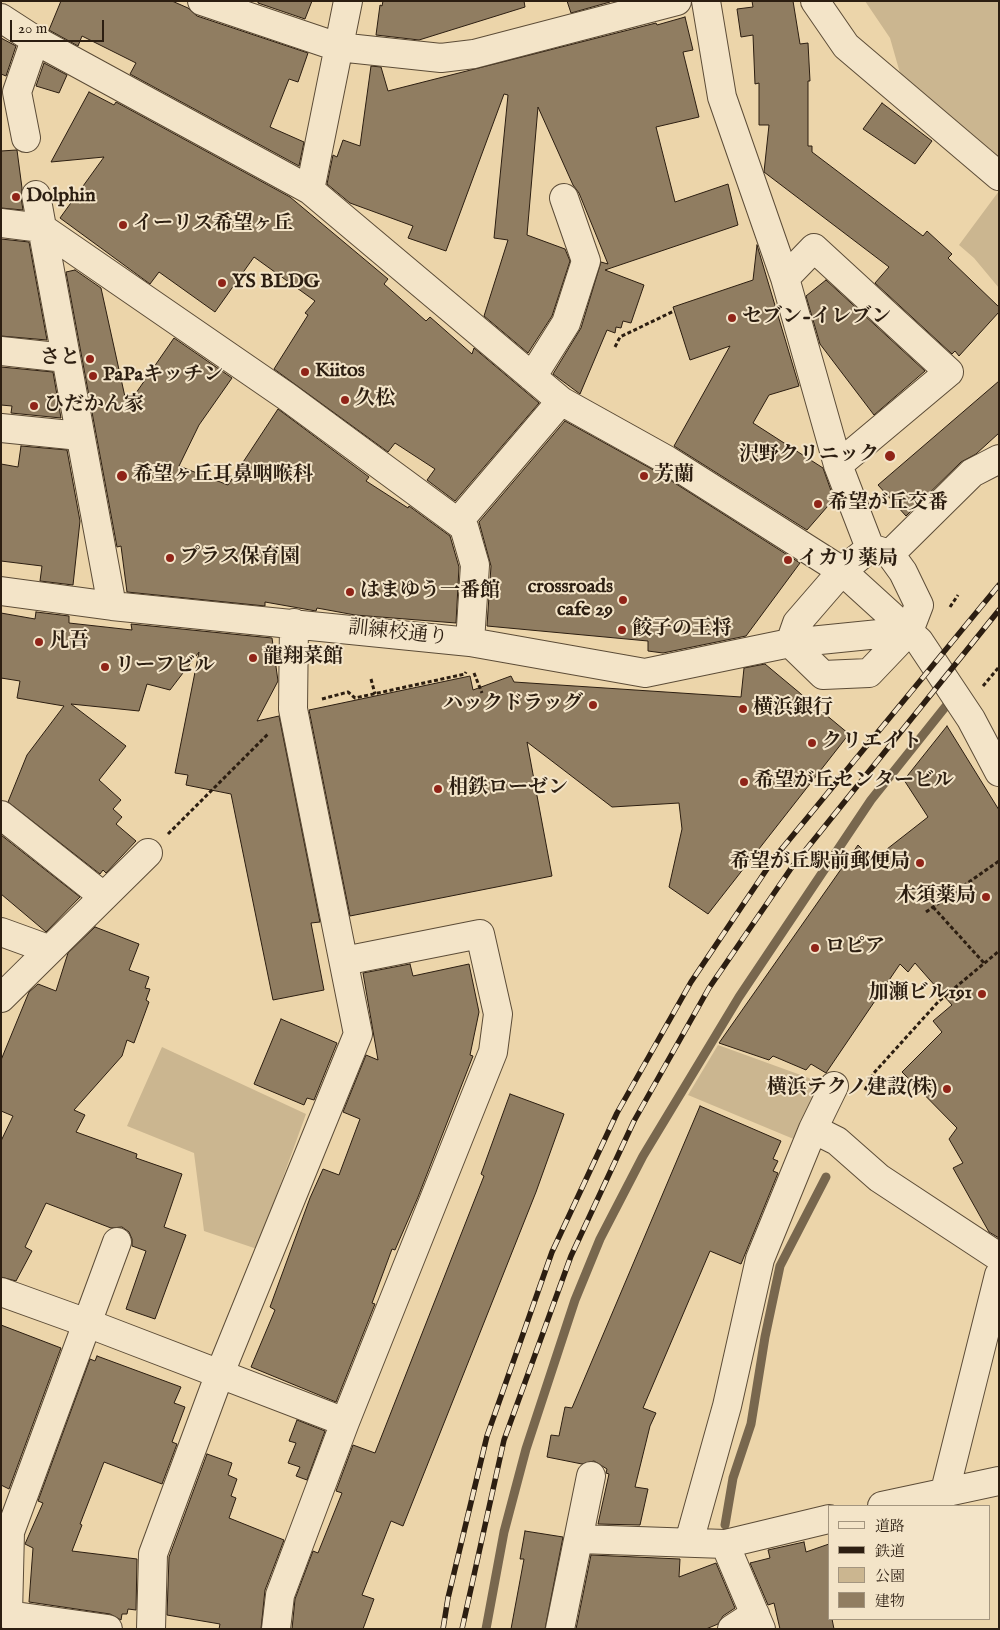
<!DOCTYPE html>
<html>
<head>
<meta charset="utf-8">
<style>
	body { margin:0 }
	#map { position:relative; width:1000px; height:1630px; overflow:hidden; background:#ecd5aa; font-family:"IM FELL English","Noto Serif JP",serif }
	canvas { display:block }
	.frame { position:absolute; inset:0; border:2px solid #2c1e11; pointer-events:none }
	.legend { position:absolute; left:828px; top:1505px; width:162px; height:115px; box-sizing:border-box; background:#f3e4c8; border:1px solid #a3957f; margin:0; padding:6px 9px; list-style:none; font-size:15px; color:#2c1e11 }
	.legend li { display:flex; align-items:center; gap:10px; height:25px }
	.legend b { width:25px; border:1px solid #a3957f }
	.scale { position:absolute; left:10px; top:20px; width:94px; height:22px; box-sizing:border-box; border:2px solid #2c1e11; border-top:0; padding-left:6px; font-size:15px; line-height:18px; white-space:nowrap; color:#2c1e11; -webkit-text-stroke:4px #f3e4c8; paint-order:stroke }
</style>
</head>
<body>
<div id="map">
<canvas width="1000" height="1630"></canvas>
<div class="frame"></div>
<ul class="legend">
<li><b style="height:6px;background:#f3e4c8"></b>道路</li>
<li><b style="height:6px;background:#2c1e11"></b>鉄道</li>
<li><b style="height:14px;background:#cbb690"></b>公園</li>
<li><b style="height:14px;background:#907d61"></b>建物</li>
</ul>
<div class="scale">20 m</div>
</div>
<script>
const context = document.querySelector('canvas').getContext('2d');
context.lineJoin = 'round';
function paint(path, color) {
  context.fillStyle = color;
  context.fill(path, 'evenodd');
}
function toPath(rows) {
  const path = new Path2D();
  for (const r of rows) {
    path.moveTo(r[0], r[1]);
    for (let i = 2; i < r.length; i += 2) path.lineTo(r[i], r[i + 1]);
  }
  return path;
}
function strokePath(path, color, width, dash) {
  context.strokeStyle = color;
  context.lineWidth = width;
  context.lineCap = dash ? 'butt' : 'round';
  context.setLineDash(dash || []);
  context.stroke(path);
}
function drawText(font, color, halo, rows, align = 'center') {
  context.font = font + ' "IM FELL English","Noto Serif JP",serif';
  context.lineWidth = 4;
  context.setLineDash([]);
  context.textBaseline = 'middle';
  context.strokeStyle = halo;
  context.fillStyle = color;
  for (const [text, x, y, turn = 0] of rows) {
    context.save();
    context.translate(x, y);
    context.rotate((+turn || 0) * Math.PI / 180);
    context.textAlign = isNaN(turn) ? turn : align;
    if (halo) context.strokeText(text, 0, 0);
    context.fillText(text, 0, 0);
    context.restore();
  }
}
paint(toPath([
	[865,1,999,1,999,157,900,73,890,38],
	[999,191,999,288,974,258,959,245],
	[718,1045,820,1082,796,1140,688,1095],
	[162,1047,306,1114,257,1249,204,1231,194,1153,127,1126]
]), '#cbb690');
strokePath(toPath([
	[725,1525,733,1478,751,1424,765,1337,780,1266,826,1177],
	[486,1629,504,1532,526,1449,575,1300,600,1239,643,1156,739,997,871,800,950,701]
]), '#78674e', 9);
const building = toPath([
	[61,1,172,1,188,8,197,16,308,53,298,82,289,79,270,127,304,142,299,166,130,74,136,63,82,36,78,46,49,30,61,1],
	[258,1,312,1,305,19,258,3,258,1],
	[383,1,524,1,525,7,419,40,376,35,380,5,382,6,383,1],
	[567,1,609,1,610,2,571,13,567,1],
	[752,1,793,1,800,44,808,43,810,81,808,81,808,146,812,146,812,152,923,236,927,231,952,254,948,258,999,307,999,312,959,356,955,351,952,354,875,283,889,267,764,172,769,125,759,125,759,83,755,84,753,35,741,37,737,9,753,7,752,1],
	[685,17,693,50,683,52,699,117,656,127,675,202,728,184,738,225,605,270,644,285,631,323,623,321,621,328,616,327,615,333,607,330,580,394,553,374,581,328,601,262,608,264,579,193,573,185,538,107,527,235,565,249,570,261,552,316,528,353,484,316,508,240,494,238,508,95,504,94,446,251,408,238,413,226,350,203,327,184,333,155,337,157,343,140,360,146,371,66,381,67,388,91,656,23,657,25,685,17],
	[1,38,16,46,6,76,1,74,1,38],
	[44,63,67,75,59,93,36,86,44,63],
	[89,92,114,105,116,102,290,197,388,279,384,284,426,321,430,317,472,354,474,348,539,403,455,501,427,480,435,469,395,443,388,452,274,369,308,315,305,313,315,301,254,257,215,312,159,272,150,284,60,218,104,157,51,162,89,92],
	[882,103,932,141,915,164,863,129,882,103],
	[17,150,22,188,21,197,23,210,1,208,1,151,17,150],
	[1,239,29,242,47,340,1,336,1,239],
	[757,245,799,386,769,395,753,423,823,468,834,499,807,530,674,446,730,346,690,360,673,307,753,280,757,245],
	[75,270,101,288,127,406,174,338,232,378,199,425,179,466,228,485,278,409,369,477,366,481,408,508,409,506,450,536,459,567,456,623,355,615,317,608,316,611,265,602,265,606,127,592,121,546,117,547,66,272,75,270],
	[826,280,925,371,874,415,820,344,806,296,826,280],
	[1,367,53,372,61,418,11,413,12,406,1,405,1,367],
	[999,381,999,433,976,454,961,462,906,516,878,485,999,381],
	[565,421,659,473,800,563,746,636,663,653,648,651,648,641,487,626,491,566,479,522,565,421],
	[21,446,67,450,80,521,73,585,40,581,42,566,1,561,1,464,18,467,21,446],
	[36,612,69,616,69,623,132,630,131,624,272,638,278,681,257,721,279,716,320,922,311,923,324,990,273,1000,231,794,186,785,188,775,175,773,199,652,170,690,147,684,139,711,71,704,126,746,99,780,121,800,113,809,122,817,116,824,136,841,106,873,103,870,100,874,8,802,27,755,64,706,17,698,20,681,1,678,1,613,35,619,36,612],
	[765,664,849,734,708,914,669,887,682,829,679,803,612,807,527,742,552,876,350,916,309,710,470,676,473,690,511,676,514,682,741,697,744,668,765,664],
	[947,726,999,810,999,1238,989,1232,953,1168,963,1163,949,1139,957,1128,902,1072,942,1032,933,1021,952,1005,915,963,908,972,900,964,826,1073,811,1064,806,1070,773,1056,769,1060,719,1043,858,845,873,860,928,817,904,780,947,726],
	[1,835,80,897,46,932,1,894,1,835],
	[95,927,139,944,129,970,149,977,145,988,150,989,146,1000,149,1002,134,1043,127,1040,122,1056,74,1110,85,1115,76,1132,137,1154,136,1158,182,1174,164,1227,186,1235,155,1319,126,1309,146,1251,132,1246,132,1239,129,1232,122,1227,111,1228,46,1203,25,1247,32,1251,16,1281,1,1277,1,1141,13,1116,1,1111,1,1060,29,992,38,984,56,991,68,953,95,927],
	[410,964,413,976,469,964,479,1012,470,1055,473,1056,418,1197,395,1250,392,1249,372,1303,375,1304,336,1402,251,1367,275,1310,270,1307,310,1198,323,1169,339,1175,360,1119,343,1112,366,1055,378,1060,363,973,410,964],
	[281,1019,337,1043,314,1100,307,1098,304,1105,254,1084,281,1019],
	[510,1094,564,1114,536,1192,403,1526,391,1521,362,1595,374,1599,363,1629,292,1629,295,1599,313,1551,318,1553,342,1493,336,1491,353,1445,375,1453,484,1176,481,1174,510,1094],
	[700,1106,781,1141,773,1159,778,1161,773,1171,778,1173,741,1264,710,1251,643,1408,656,1413,650,1426,635,1487,648,1489,640,1525,598,1524,609,1474,606,1473,607,1469,594,1461,582,1464,547,1457,551,1435,559,1436,565,1407,572,1408,700,1106],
	[1,1325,61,1348,9,1489,1,1485,1,1325],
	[97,1356,181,1387,174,1403,185,1407,172,1442,177,1444,162,1484,104,1462,80,1524,82,1525,72,1551,137,1559,136,1610,128,1609,127,1614,122,1614,121,1620,110,1614,29,1602,33,1548,25,1544,43,1503,38,1501,90,1359,95,1361,97,1356],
	[297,1420,325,1431,307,1480,296,1476,300,1467,288,1463,296,1443,289,1441,297,1420],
	[207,1454,232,1463,228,1475,237,1479,231,1496,236,1498,229,1518,284,1540,265,1590,261,1629,219,1629,220,1624,167,1615,169,1557,207,1454],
	[525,1531,563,1537,545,1629,511,1629,524,1559,520,1559,525,1531],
	[804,1542,806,1552,829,1544,829,1619,832,1619,834,1629,780,1629,774,1603,768,1605,750,1563,770,1558,768,1550,804,1542],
	[591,1555,680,1559,679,1577,716,1563,735,1608,723,1616,718,1624,706,1629,576,1629,591,1555]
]);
paint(building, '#907d61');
strokePath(building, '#2c1e11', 1);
const minor = toPath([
	[202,1,338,47,441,58,474,54,677,1],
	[706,1,722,97,785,278,838,465,870,548],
	[815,1,846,46,999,176],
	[1,18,35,40,310,190,561,401,667,460,842,571,919,641,971,719,999,772],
	[26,138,17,92,35,40],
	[310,190,348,1],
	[36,195,112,606],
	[1,223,42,228,286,396,464,527,475,565,470,642],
	[785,278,814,248,949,372,838,465],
	[1,351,66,358],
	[532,377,566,323,586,261,564,198],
	[1,428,80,436],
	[458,522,561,401],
	[870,548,890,554,903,572,919,605,909,631,869,673,823,675,790,643,797,623,842,571,870,548],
	[890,554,972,473,999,459],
	[1,591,112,606,470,642,645,673,790,643,909,631],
	[1,815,103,896],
	[1,932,48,949],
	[1,998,148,853],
	[813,1129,834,1086],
	[1,1292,87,1323,345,1422],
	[945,1491,999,1275],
	[882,1506,999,1481],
	[579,1539,725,1544,829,1519],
	[689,1542,727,1406,760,1259,813,1129,837,1141,879,1178,999,1257],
	[725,1544,761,1629],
	[108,1629,8,1615,10,1532,117,1242],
	[151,1629,153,1554,220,1373,358,1034,293,709,294,623],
	[276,1629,280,1595,345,1422,493,1052,498,1014,480,934,344,961],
	[560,1629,591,1476],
	[732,1629,755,1614]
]);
strokePath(minor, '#5c4c37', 30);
strokePath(toPath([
	[615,347,620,337,674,311],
	[950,607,958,595],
	[474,673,482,693],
	[371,679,375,694],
	[983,686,999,667],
	[322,699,348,692,355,698,465,674,466,672],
	[168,834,268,734],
	[933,907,984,963],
	[926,912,999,861],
	[865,1090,873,1074,939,1001,999,951]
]), '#2c1e11', 3, [4, 2.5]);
strokePath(minor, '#f3e4c8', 28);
const rail = toPath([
	[443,1629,448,1598,487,1436,552,1252,617,1113,691,982,775,857,999,585],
	[462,1629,504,1440,571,1256,634,1121,709,988,792,867,999,610]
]);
strokePath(rail, '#2c1e11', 5.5);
strokePath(rail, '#f3e4c8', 4, [11]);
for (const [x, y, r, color] of [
	[16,197,5,"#8f2418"],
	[123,225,5,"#8f2418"],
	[222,283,5,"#8f2418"],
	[732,318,5,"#8f2418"],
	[90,359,5,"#8f2418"],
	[305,372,5,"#8f2418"],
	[93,376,5,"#8f2418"],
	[345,400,5,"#8f2418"],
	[34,406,5,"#8f2418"],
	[890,456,6,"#8f2418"],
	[122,476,6,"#8f2418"],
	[644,476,5,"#8f2418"],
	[818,504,5,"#8f2418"],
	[170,558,5,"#8f2418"],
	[788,560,5,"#8f2418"],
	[350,592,5,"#8f2418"],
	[623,600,5,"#8f2418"],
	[622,630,5,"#8f2418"],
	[39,642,5,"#8f2418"],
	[253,658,5,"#8f2418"],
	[105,667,5,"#8f2418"],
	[593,705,5,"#8f2418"],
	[743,709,5,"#8f2418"],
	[812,743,5,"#8f2418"],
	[744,782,5,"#8f2418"],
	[438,789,5,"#8f2418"],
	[920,863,5,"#8f2418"],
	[986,897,5,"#8f2418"],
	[815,948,5,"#8f2418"],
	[982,994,5,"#8f2418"],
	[947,1089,5,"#8f2418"]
]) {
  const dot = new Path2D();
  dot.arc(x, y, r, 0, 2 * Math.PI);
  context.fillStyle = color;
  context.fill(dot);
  strokePath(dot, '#f3e4c8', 2);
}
drawText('bold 20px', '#2c1e11', '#f3e4c8', [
	["Dolphin",26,197],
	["イーリス希望ヶ丘",133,225],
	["YS BLDG",232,283],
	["セブン-イレブン",742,318],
	["さと",80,359,"right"],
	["Kiitos",315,372],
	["PaPaキッチン",103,376],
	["久松",355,400],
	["ひだかん家",44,406],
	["沢野クリニック",879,456,"right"],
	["希望ヶ丘耳鼻咽喉科",133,476],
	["芳蘭",654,476],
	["希望が丘交番",828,504],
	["プラス保育園",180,558],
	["イカリ薬局",798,560],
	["crossroads",613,588,"right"],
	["cafe 29",613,611,"right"],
	["はまゆう一番館",360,592],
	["餃子の王将",632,630],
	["凡吾",49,642],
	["龍翔菜館",263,658],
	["リーフビル",115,667],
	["ハックドラッグ",583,705,"right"],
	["横浜銀行",753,709],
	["クリエイト",822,743],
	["希望が丘センタービル",754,782],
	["相鉄ローゼン",448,789],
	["希望が丘駅前郵便局",910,863,"right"],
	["木須薬局",976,897,"right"],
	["ロピア",825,948],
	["加瀬ビル191",972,994,"right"],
	["横浜テクノ建設(株)",937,1089,"right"]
], 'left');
drawText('20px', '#2c1e11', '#f3e4c8', [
	["訓練校通り",398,634,6]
]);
</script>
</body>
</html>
